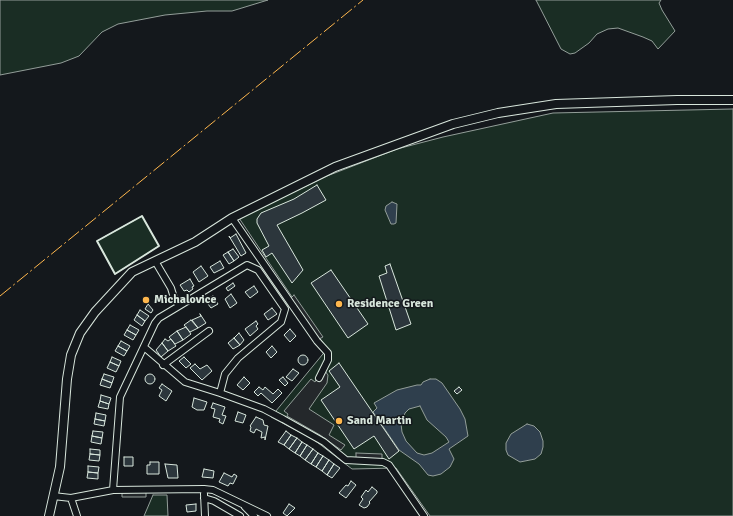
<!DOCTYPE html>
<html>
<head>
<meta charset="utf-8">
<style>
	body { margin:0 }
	canvas { display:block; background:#14181c }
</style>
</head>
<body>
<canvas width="733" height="516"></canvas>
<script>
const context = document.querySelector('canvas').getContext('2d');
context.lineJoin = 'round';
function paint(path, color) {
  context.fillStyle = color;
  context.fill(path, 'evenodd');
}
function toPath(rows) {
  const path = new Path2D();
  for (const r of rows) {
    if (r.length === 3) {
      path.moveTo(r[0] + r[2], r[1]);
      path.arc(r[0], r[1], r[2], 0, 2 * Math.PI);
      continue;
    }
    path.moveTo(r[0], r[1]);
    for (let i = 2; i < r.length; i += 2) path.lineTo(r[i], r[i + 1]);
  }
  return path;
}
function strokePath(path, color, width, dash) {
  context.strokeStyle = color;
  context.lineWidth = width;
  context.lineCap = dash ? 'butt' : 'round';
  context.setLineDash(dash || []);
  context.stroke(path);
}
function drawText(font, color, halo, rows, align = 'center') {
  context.font = font + ' Signika,sans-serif';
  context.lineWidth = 3;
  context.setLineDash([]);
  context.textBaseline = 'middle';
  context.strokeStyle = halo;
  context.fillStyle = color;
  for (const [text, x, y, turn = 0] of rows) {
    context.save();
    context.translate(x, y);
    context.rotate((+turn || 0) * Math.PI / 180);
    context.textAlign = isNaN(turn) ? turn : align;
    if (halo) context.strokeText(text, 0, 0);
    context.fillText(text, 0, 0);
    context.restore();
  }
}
const green = toPath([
	[0,0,268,0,232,11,207,11,165,15,118,24,102,32,79,56,61,63,0,75,0,0],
	[536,0,661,0,659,3,662,10,675,31,658,49,652,41,643,37,618,28,608,29,597,34,589,43,575,53,570,54,561,49,536,0],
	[733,109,733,516,430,516,396,468,352,469,313,439,271,417,327,349,239,218,327,176,397,149,443,137,553,113,733,109],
	[142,216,159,246,115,274,97,241,142,216],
	[153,495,167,495,168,516,144,516,153,495]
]);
paint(green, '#1a2d24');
strokePath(green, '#939e99', 1);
const parking = toPath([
	[294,295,323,337,319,339,291,298,294,295],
	[325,371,328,375,327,383,309,409,334,425,329,435,345,445,341,450,320,435,287,416,288,414,284,411,311,379,315,382,319,374,325,371],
	[356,453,382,454,382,459,356,458,356,453],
	[146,492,146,497,122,497,122,493,146,492]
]);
paint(parking, '#24282b');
strokePath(parking, '#939e99', 1);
const water = toPath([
	[392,202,397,204,396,223,394,224,391,224,385,210,386,206,392,202],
	[430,379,436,379,442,383,460,409,465,419,468,436,449,449,454,459,450,467,441,474,433,476,428,475,419,464,399,450,373,412,377,408,374,403,397,390,417,385,421,385,423,382,430,379],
	[420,406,427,420,446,437,449,442,432,453,424,455,417,453,406,441,402,432,401,424,405,413,409,409,420,406],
	[527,424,534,426,540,432,543,441,543,447,541,454,535,459,520,462,508,455,506,450,506,443,511,434,527,424]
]);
paint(water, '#2f3f4d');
strokePath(water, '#939e99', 1);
const building = toPath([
	[317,185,326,200,302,213,277,225,303,270,292,283,272,253,266,257,262,250,269,246,257,223,257,219,261,213,294,199,317,185],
	[236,234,246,253,241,256,229,236,230,238,236,234],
	[233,249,239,257,234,261,228,252,233,249],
	[228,252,234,261,229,264,223,255,228,252],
	[220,261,224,268,214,273,210,267,220,261],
	[390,264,411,324,396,330,379,276,387,273,385,266,390,264],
	[201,266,208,276,199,282,193,272,201,266],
	[331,270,368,324,348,338,311,283,331,270],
	[190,279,194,286,192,287,193,289,189,292,187,290,184,291,180,285,190,279],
	[233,283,235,286,228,291,226,288,233,283],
	[254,286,258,292,250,298,245,292,254,286],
	[231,294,237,303,230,308,225,299,231,294],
	[213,296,218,304,211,308,205,300,213,296],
	[148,304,153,310,151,313,145,309,148,304],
	[272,308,277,314,268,320,264,314,272,308],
	[140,310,149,316,145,321,137,315,140,310],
	[200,314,206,323,198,328,192,320,201,316,200,314],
	[137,315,145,321,142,326,134,320,137,315],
	[191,320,198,328,190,332,184,325,191,320],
	[256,321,258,324,256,326,258,329,250,336,245,329,256,321],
	[130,325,139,330,136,335,127,330,130,325],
	[186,327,191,334,183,340,177,331,186,327],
	[290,329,296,336,290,342,284,335,290,329],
	[127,330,136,335,133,340,124,335,127,330],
	[177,331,183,340,175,344,169,337,177,331],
	[239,333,244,340,240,345,234,338,239,333],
	[234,338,240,345,233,349,228,343,234,338],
	[165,339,168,341,171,339,176,346,168,351,162,343,165,339],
	[121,341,130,346,127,351,118,346,121,341],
	[162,343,168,351,161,357,156,350,162,343],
	[118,346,127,351,124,356,115,351,118,346],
	[272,346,277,352,271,358,266,352,272,346],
	[303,360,5],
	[112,357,121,361,119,366,110,362,112,357],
	[184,357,191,364,186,368,179,361,184,357],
	[110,362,119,366,116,372,107,368,110,362],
	[339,363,399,451,389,459,374,436,354,449,321,400,340,387,329,371,339,363],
	[195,364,200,369,207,365,212,371,202,380,190,368,195,364],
	[293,369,299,373,292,381,286,377,293,369],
	[104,374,114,377,112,383,102,379,104,374],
	[150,379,5],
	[244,377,250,383,243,390,237,385,244,377],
	[283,377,288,383,285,386,279,380,283,377],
	[102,379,112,383,110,388,100,385,102,379],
	[162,384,172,391,166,401,159,396,162,390,159,388,162,384],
	[259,387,263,390,265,387,273,394,278,389,282,393,272,403,261,393,258,396,254,392,259,387],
	[459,387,462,390,457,394,454,391,459,387],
	[101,395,111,398,109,404,100,401,101,395],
	[194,398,207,402,204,410,197,410,192,407,194,398],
	[100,401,109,404,108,409,98,407,100,401],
	[213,403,225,407,222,415,226,416,223,424,219,422,220,419,213,417,215,409,211,408,213,403],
	[238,412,246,415,243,423,235,421,238,412],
	[96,413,106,415,105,421,95,419,96,413],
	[256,417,263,420,264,425,268,426,265,440,265,437,261,438,262,432,256,429,254,433,250,431,251,427,250,426,256,417],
	[95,419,105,421,104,426,94,424,95,419],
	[93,431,103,432,102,438,92,436,93,431],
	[286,431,291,435,284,445,278,442,286,431],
	[291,435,297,438,289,449,284,445,291,435],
	[92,436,102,438,101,444,91,442,92,436],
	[297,438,302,442,295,453,289,449,297,438],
	[302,442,307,445,300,456,295,453,302,442],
	[307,445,313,449,305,460,300,456,307,445],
	[90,449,100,450,100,455,90,454,90,449],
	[313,449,318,453,311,464,305,460,313,449],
	[318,453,323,456,316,467,311,464,318,453],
	[90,454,100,455,99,461,89,460,90,454],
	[323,456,329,460,322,471,316,467,323,456],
	[124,457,133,457,133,466,124,466,124,457],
	[329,460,334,464,327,475,322,471,329,460],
	[150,462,159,462,159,474,147,474,147,465,150,465,150,462],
	[165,464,177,465,178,478,168,478,165,464],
	[334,464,340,468,332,478,327,475,334,464],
	[88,466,99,467,98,473,88,472,88,466],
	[204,469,214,471,213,478,202,477,204,469],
	[88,472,98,473,98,479,87,478,88,472],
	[224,473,232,477,234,474,237,476,233,484,230,483,228,486,219,482,224,473],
	[351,481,356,485,346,498,339,493,346,485,348,486,351,481],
	[372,487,377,491,377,493,369,502,370,503,367,507,364,508,359,505,363,499,361,497,366,490,368,492,372,487],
	[196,504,196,511,187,512,186,505,196,504],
	[289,504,295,508,287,516,283,513,289,504]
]);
paint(building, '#2c363c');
strokePath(building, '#d8e6dc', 1);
const street = toPath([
	[232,218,317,341,328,353,328,360,319,378],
	[155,261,171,288,174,298,179,306,247,265,258,270,285,309,281,322,238,358,225,374,220,393,264,409,283,419,324,442,346,460,383,462,389,465,424,516],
	[144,347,185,382,220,393],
	[163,365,209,331],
	[113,490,120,397,155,323,159,318,179,306],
	[204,494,205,516],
	[53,496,71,498,113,490,204,489,213,490,267,516],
	[71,498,77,516],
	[204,498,214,501,240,516],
	[245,507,254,516]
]);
const secondary = toPath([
	[49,516,60,467,67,379,71,355,80,333,95,312,132,272,195,242,232,218,335,167,453,124,498,113,556,104,677,100,733,100]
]);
strokePath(street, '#d8e6dc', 8);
strokePath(secondary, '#d8e6dc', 10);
strokePath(street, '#14181c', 6);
strokePath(secondary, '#14181c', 8);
strokePath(toPath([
	[142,216,159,246,115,274,97,241,142,216]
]), '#d8e6dc', 2);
strokePath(toPath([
	[0,296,363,0]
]), '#ffb74d', 1, [14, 3, 2, 3]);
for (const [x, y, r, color] of [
	[146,300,4,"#ffb74d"],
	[339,304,4,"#ffb74d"],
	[339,421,4,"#ffb74d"]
]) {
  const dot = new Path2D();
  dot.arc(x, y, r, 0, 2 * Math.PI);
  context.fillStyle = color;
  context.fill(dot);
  strokePath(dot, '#14181c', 1.5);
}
drawText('bold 12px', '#d8e6dc', '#14181c', [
	["Michalovice",154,300],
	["Residence Green",347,304],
	["Sand Martin",347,421]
], 'left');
</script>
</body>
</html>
